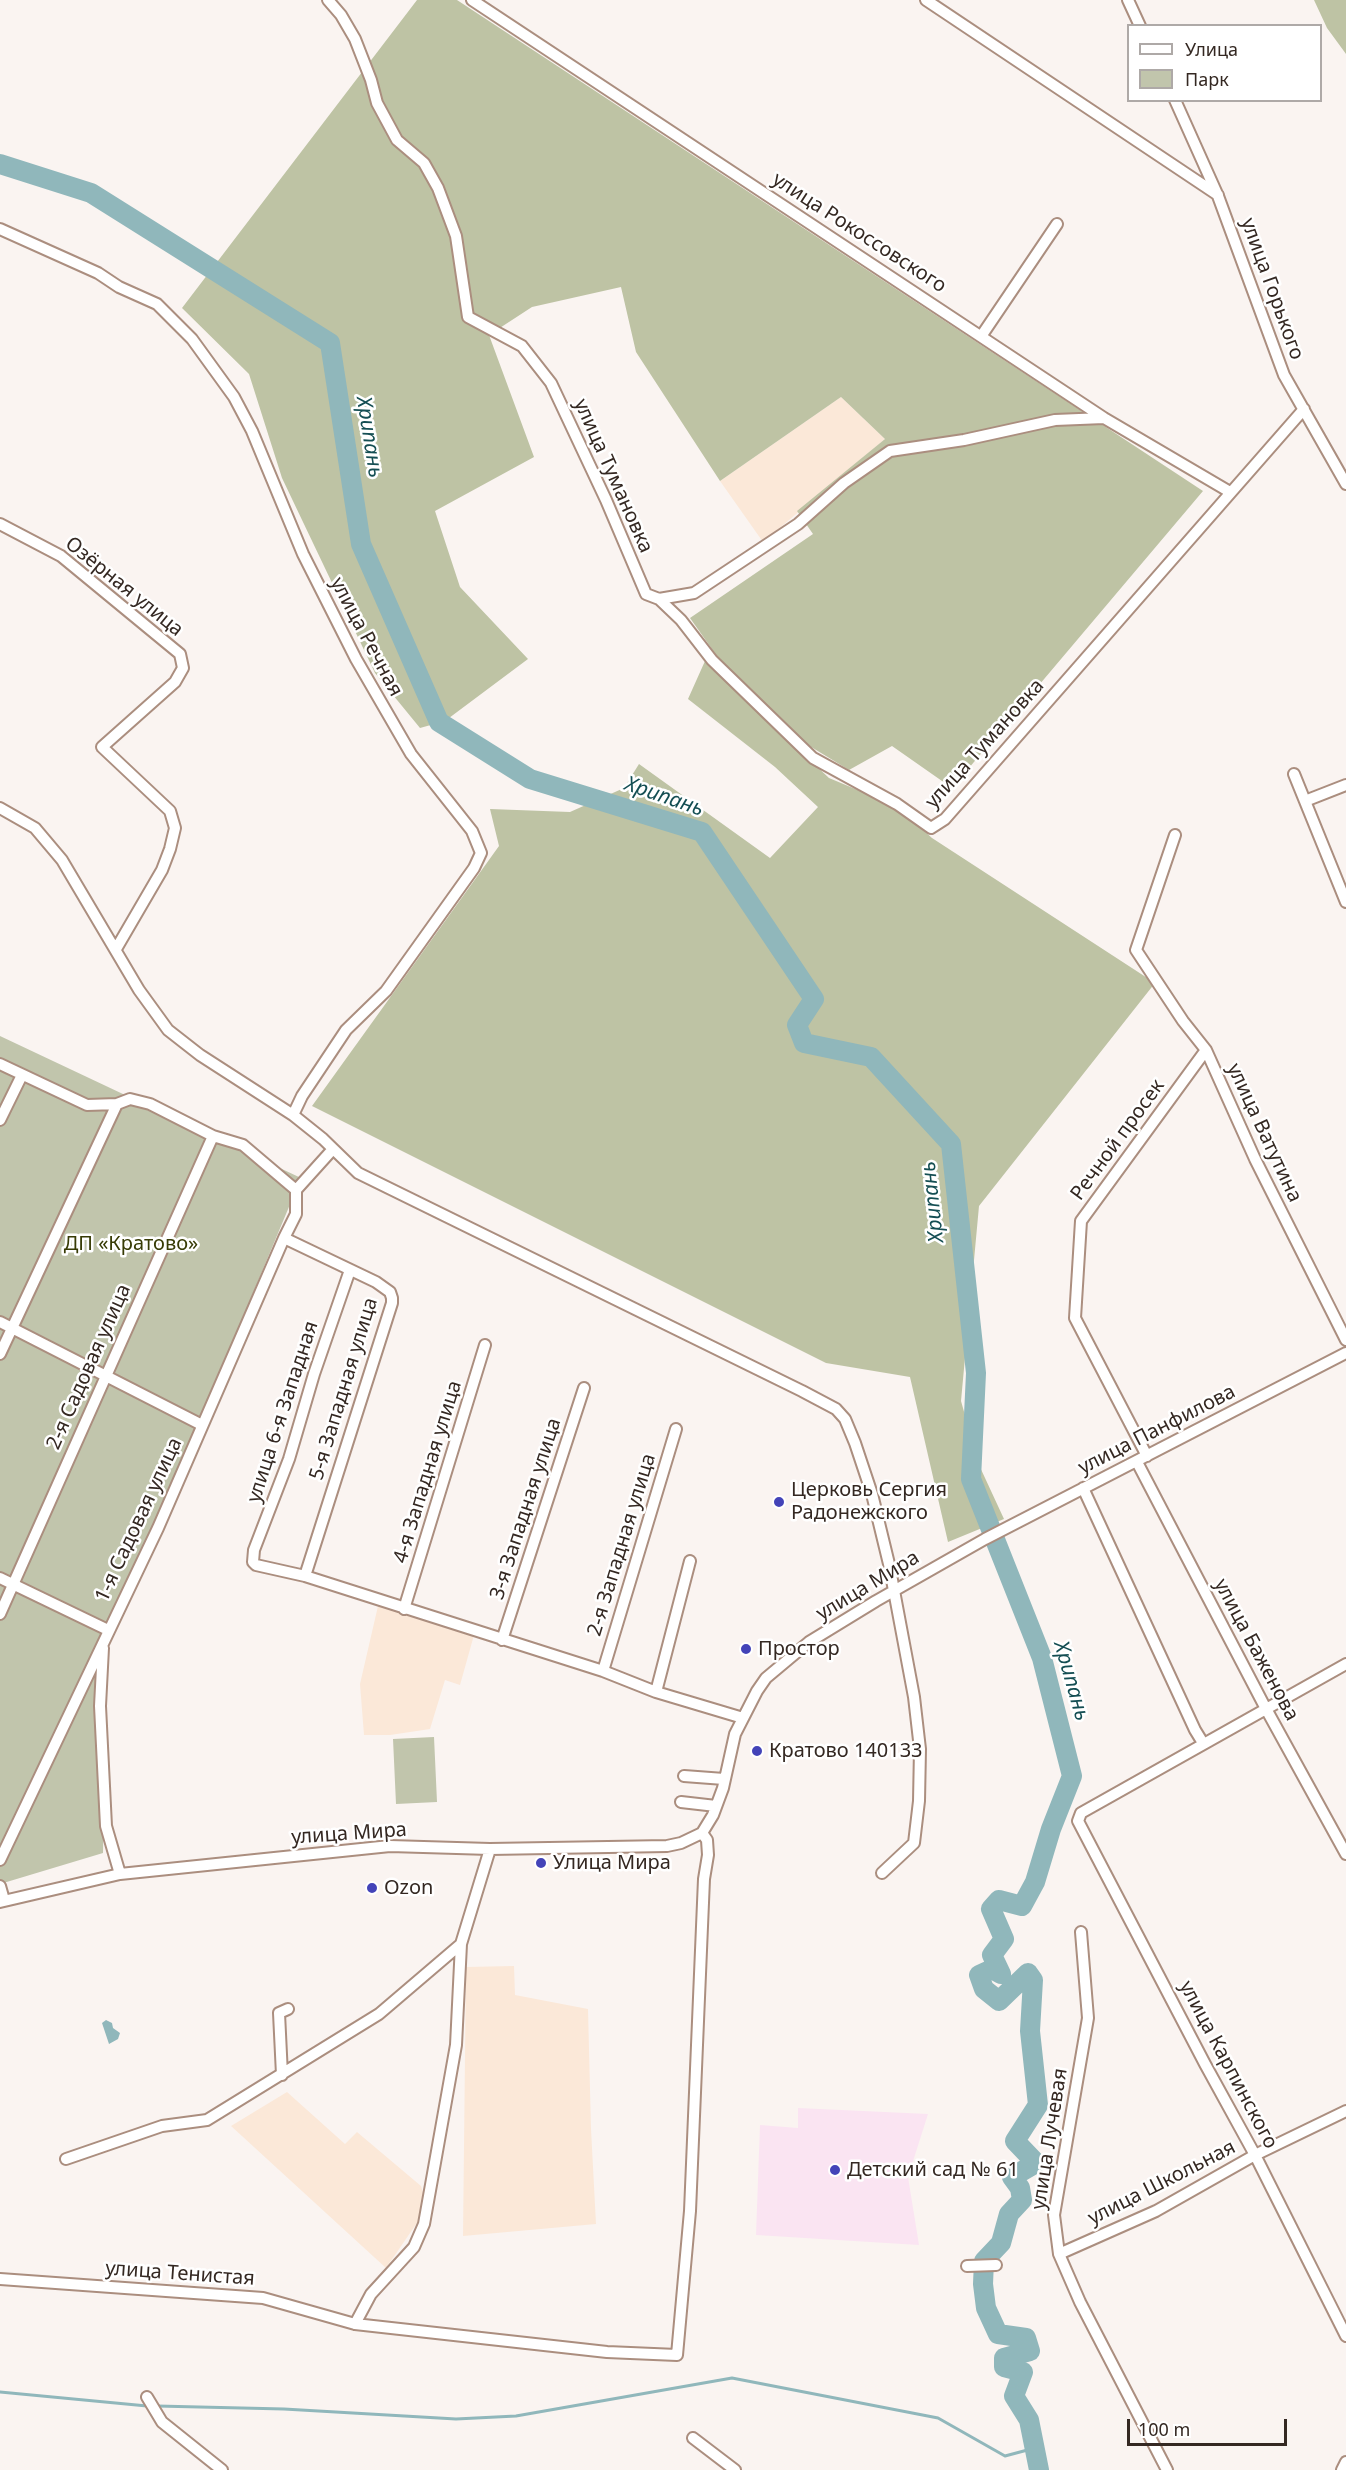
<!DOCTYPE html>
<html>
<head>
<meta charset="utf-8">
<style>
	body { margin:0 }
	#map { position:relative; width:1346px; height:2470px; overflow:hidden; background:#faf4f1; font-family:"Noto Sans",sans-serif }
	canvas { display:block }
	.legend { position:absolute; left:1127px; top:24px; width:195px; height:78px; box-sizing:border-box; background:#fff; border:2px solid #aea9a7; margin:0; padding:8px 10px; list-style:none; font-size:18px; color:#342822 }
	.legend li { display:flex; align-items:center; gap:12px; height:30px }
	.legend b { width:30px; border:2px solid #aea9a7 }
	.scale { position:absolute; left:1127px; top:2419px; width:160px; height:27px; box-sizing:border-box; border:3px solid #342822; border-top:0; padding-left:8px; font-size:18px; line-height:21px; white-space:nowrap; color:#342822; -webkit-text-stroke:4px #fff; paint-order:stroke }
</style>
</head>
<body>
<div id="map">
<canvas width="1346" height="2470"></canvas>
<ul class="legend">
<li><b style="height:8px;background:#fff"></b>Улица</li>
<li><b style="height:16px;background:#c1c5ac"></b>Парк</li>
</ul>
<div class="scale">100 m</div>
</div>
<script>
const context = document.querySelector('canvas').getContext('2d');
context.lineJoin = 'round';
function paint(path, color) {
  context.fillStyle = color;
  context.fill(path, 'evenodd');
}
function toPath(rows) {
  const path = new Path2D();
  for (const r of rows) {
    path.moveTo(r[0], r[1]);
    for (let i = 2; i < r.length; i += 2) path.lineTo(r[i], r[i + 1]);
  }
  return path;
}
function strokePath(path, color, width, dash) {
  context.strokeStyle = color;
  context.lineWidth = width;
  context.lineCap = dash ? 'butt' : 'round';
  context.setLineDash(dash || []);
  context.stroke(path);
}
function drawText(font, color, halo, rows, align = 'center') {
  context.font = font + ' "Noto Sans",sans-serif';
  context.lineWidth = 5;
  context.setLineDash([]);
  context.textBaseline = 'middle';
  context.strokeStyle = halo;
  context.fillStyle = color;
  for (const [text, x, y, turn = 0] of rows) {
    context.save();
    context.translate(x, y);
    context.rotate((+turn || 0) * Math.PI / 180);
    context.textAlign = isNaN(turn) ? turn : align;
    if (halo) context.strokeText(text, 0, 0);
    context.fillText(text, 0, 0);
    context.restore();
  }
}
paint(toPath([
	[841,397,885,439,763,542,720,481],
	[378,1606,474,1635,460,1685,445,1680,430,1729,390,1735,364,1735,360,1684],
	[514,1966,515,1995,588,2009,591,2129,596,2224,463,2236,466,1967],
	[287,2092,345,2144,357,2132,421,2186,425,2199,419,2220,386,2268,231,2126]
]), '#fbe8d8');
paint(toPath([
	[798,2108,928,2114,908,2177,919,2245,756,2235,760,2125,798,2128]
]), '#fae4f2');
paint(toPath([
	[0,1036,301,1178,106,1646,103,1853,0,1884],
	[434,1737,437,1802,396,1804,393,1739]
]), '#c1c5ac');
paint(toPath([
	[417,0,457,0,1203,491,952,788,892,746,849,770,803,742,719,659,690,618,813,534,797,511,885,439,841,397,720,481,636,352,621,287,532,307,489,335,534,457,435,511,460,587,528,659,445,721,420,728,375,673,282,478,249,374,182,308],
	[1314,0,1346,0,1346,54,1327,28],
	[705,661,829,778,884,801,911,819,932,838,1155,983,979,1206,961,1401,979,1465,1004,1519,948,1542,910,1377,826,1363,312,1106,499,846,490,809,570,812,624,788,639,764,770,858,818,807,775,767,688,699]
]), '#bec3a4');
paint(toPath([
	[106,2020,112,2023,113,2028,120,2033,118,2039,109,2044,102,2023]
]), '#90b7bb');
strokePath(toPath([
	[0,2392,147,2406],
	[157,2406,284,2409,456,2419,516,2416,732,2378,938,2418,1005,2456,1035,2448]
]), '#90b7bb', 3);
strokePath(toPath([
	[0,164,91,193,330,343,361,544,439,722,530,779,702,832,814,999,797,1025,804,1043,871,1057,951,1144,976,1373,971,1479,1042,1658,1072,1776,1051,1829,1035,1882,1022,1906,999,1900,991,1909,1004,1939,992,1955,1001,1974,992,1969,979,1975,984,1989,999,2001,1028,1973,1033,1980,1030,2031,1038,2105,1015,2141,1036,2163,1012,2177,1020,2188,1022,2200,1009,2214,1001,2243,984,2261,983,2284,986,2308,998,2334,1026,2338,1030,2351,1004,2358,1004,2367,1023,2372,1014,2396,1029,2420,1039,2470]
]), '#90b7bb', 20);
const street = toPath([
	[328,0,341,15,355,39,371,80,377,103,397,140,424,163,438,188,456,236,468,317,522,346,551,383,606,500,646,594,659,599,681,620,712,660,813,758,897,804,931,828,945,819,1304,409],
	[472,0,1104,418,1230,492],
	[926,0,1218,195],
	[1128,0,1140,26],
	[1175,100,1218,196,1284,375,1346,484],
	[0,229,98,273,119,287,157,304,192,339,234,397,252,431,303,554,356,659,411,754,472,831,481,853,474,868,386,991,346,1030,302,1096,293,1115],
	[982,335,1057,224],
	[0,524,61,556,180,654,183,668,175,682,102,747,170,811,175,828,170,849,162,870,116,949],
	[659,599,694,593,798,524,844,483,890,451,964,440,1055,420,1104,418],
	[1294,774,1346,902],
	[1305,801,1346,785],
	[0,808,35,828,62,860,139,990,168,1030,200,1055,293,1115,323,1139,358,1173,802,1391,836,1409,845,1419,855,1443,872,1494,889,1564,914,1697,920,1749,919,1801,914,1843,882,1873],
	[1175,835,1136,950,1183,1021,1206,1050,1255,1159,1346,1340],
	[0,1064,87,1105,117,1104,130,1099,150,1104,213,1136,243,1145,296,1190,333,1149],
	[0,1120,22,1075],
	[284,1238,376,1282,390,1292,392,1298,392,1303,305,1576],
	[350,1270,314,1374,289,1459,254,1550,253,1562,256,1565,305,1576,603,1671,656,1692,743,1718],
	[0,1322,202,1425],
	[0,1354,117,1104],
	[1147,1456,1075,1318,1081,1221,1206,1050],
	[1137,1462,1265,1707,1346,1854],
	[1083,1488,1195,1730,1203,1743],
	[0,1578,108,1630],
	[404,1609,485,1345],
	[0,1614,213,1136],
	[502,1640,584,1388],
	[103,1648,100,1706,106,1826,120,1874],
	[1346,1664,1081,1813,1078,1821,1205,2064,1255,2155,1346,2336],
	[603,1671,676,1429],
	[656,1692,690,1561],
	[684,1776,724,1779],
	[681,1802,716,1806],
	[0,1860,158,1528,284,1238,296,1214,296,1190],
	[0,1886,4,1900],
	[0,1902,120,1874,390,1846,490,1849,667,1846,681,1843,702,1833,713,1815,723,1788,735,1734,757,1691,766,1678,809,1642,876,1601,985,1539,1346,1353],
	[1081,1932,1088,2018,1054,2215,1059,2254,1080,2302,1167,2470],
	[282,2075,279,2013,288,2009],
	[66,2159,162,2126,207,2120,379,2014,461,1944,490,1849],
	[1059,2254,1156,2211,1255,2155,1346,2111],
	[967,2266,996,2265],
	[0,2279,263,2298,355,2324,607,2352,677,2355,690,2211,704,1879,708,1855,707,1840,702,1833],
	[355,2324,371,2294,414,2247,424,2224,456,2045,461,1944],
	[147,2397,162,2422,222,2470],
	[693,2438,735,2470],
	[1342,2470,1346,2462]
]);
strokePath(street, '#ab8e7f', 14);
strokePath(street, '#fff', 10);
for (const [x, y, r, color] of [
	[779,1502,6,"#4343b8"],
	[746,1649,6,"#4343b8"],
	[757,1751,6,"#4343b8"],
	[541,1863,6,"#4343b8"],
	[372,1888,6,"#4343b8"],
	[835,2170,6,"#4343b8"]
]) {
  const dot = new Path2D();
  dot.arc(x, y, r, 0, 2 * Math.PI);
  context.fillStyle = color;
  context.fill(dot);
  strokePath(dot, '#fff', 2);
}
drawText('20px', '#342822', '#fff', [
	["улица Рокоссовского",859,233,33],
	["улица Горького",1272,289,70],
	["улица Тумановка",613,476,66],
	["Озёрная улица",124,587,39],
	["улица Речная",366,637,62],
	["улица Тумановка",985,744,-48],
	["улица Ватутина",1264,1133,65],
	["Речной просек",1118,1140,-54],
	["2-я Садовая улица",89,1367,-66],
	["5-я Западная улица",344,1389,-73],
	["улица 6-я Западная",283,1412,-72],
	["улица Панфилова",1157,1430,-27],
	["4-я Западная улица",428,1472,-73],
	["3-я Западная улица",526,1509,-72],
	["1-я Садовая улица",139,1520,-65],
	["2-я Западная улица",622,1545,-73],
	["улица Мира",868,1586,-31],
	["улица Баженова",1256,1650,62],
	["улица Мира",349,1834,-4],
	["улица Карпинского",1228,2065,62],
	["улица Лучевая",1050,2139,-81],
	["улица Школьная",1162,2183,-27],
	["улица Тенистая",180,2274,4]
]);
drawText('20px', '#373b05', '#fff', [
	["ДП «Кратово»",131,1244]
]);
drawText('20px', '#342822', '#fff', [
	["Церковь Сергия",791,1490],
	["Радонежского",791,1513],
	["Простор",758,1649],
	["Кратово 140133",769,1751],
	["Улица Мира",553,1863],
	["Ozon",384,1888],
	["Детский сад № 61",847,2170]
], 'left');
drawText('italic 21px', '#144e53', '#fff', [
	["Хрипань",369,437,81],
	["Хрипань",664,797,19],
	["Хрипань",933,1202,-96],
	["Хрипань",1071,1681,74]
]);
</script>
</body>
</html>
